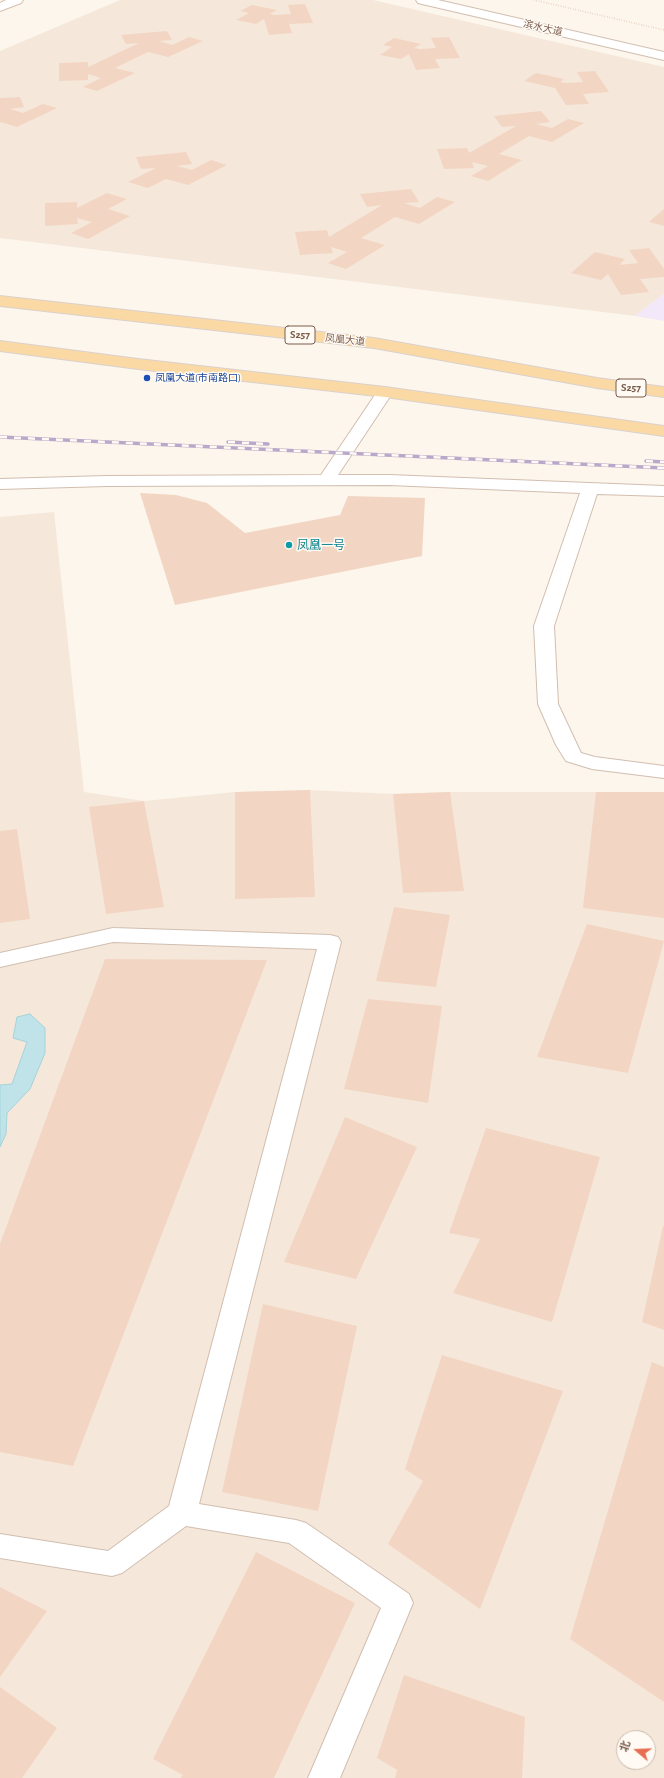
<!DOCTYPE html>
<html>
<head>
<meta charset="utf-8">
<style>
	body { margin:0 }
	#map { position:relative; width:664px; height:1778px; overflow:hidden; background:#fdf6ec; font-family:"Alegreya Sans","Noto Sans SC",sans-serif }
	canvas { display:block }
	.north { position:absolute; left:616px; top:1730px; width:40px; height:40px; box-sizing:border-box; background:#fffaf3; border:1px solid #cabbb1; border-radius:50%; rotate:289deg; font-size:11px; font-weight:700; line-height:16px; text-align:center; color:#7a5c4d }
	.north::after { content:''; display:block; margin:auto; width:14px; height:18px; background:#e76f51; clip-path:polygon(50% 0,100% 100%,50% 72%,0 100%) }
</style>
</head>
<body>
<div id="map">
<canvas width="664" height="1778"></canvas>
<div class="north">北</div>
</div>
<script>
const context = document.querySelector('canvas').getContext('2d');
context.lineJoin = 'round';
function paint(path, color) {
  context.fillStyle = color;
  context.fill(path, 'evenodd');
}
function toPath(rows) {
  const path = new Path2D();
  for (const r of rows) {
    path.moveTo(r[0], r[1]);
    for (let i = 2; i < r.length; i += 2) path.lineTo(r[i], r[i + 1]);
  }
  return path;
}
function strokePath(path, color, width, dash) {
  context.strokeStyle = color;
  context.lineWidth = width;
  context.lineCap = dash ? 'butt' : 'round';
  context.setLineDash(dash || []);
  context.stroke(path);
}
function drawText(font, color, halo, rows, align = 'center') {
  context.font = font + ' "Alegreya Sans","Noto Sans SC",sans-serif';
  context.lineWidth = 3;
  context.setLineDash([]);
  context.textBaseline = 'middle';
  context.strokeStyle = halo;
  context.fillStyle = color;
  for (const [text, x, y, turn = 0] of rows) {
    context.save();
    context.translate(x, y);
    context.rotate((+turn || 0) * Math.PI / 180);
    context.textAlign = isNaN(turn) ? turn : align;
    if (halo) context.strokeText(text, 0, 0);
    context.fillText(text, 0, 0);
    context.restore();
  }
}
paint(toPath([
	[120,0,373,0,664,67,664,294,635,316,0,238,0,51],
	[54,512,84,792,144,801,235,792,310,790,393,794,450,792,664,792,664,1778,0,1778,0,517],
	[624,1738,648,1738,648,1762,624,1762]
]), '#f5e8da');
paint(toPath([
	[664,294,664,321,635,316]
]), '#f3e8fa');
const water = toPath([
	[30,1014,45,1028,45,1053,30,1089,7,1113,6,1134,0,1147,0,1085,12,1084,27,1042,13,1038,17,1017,30,1014]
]);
paint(water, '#bfe3e8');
strokePath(water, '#a5d3da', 1);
paint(toPath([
	[305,4,313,23,289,24,292,33,269,35,264,19,256,24,236,20,249,13,240,11,252,5,277,10,270,14,275,15,291,14,288,5],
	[167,31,172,40,159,41,172,45,189,37,203,41,168,57,148,52,115,68,135,73,97,91,83,87,101,78,88,74,88,80,59,81,59,63,88,62,88,67,139,43,126,44,121,35],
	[449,37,460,58,435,59,440,68,416,70,409,54,401,59,380,55,392,47,383,45,394,38,421,44,414,48,420,49,436,48,431,38],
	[595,71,609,92,583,94,589,104,566,105,555,88,524,81,536,73,564,79,560,82,566,83,583,82,577,72],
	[20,97,24,107,10,109,23,113,43,104,57,108,17,127,0,122,0,98],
	[541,111,550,122,536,124,552,128,568,119,584,123,552,142,529,136,499,154,522,160,488,181,471,176,488,166,472,162,474,168,444,169,437,149,467,148,469,153,516,126,502,127,494,116],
	[186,152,192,164,177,166,192,170,211,160,227,165,188,185,166,179,148,188,128,182,156,168,141,169,136,157],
	[411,189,419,202,404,203,420,208,437,197,455,202,419,224,395,217,361,238,385,245,346,269,328,263,347,252,331,247,333,253,300,255,295,232,327,230,329,237,382,205,367,207,360,194],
	[107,193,127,199,108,209,130,216,88,239,71,233,92,222,77,218,78,224,45,226,45,203,77,202,77,208],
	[664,209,664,226,649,222],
	[649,248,664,269,664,277,640,279,649,292,621,295,608,274,601,280,571,273,595,252,625,259,619,265,638,263,629,250],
	[140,493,176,495,207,503,245,533,340,515,348,496,425,498,422,556,175,605],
	[310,790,315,897,235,899,235,792],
	[450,792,464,891,403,893,393,794],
	[596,792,664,792,664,918,583,908],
	[144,801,164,907,106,914,89,807],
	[17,829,30,919,0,923,0,831],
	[394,907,450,915,436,987,376,981],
	[587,924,664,941,628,1073,537,1057],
	[105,959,267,960,73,1466,0,1452,0,1244],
	[368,999,442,1006,428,1103,344,1089],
	[345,1117,417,1147,356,1279,284,1262],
	[486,1128,600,1157,552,1322,453,1293,480,1239,449,1233],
	[663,1226,664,1226,664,1330,642,1322],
	[263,1304,357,1326,318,1511,222,1492],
	[442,1355,563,1391,480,1609,388,1544,423,1481,405,1469],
	[652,1362,664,1367,664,1702,570,1639],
	[256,1552,355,1603,274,1778,181,1778,183,1775,153,1759],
	[0,1587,47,1611,0,1677],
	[404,1675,525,1717,522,1778,395,1778,397,1770,377,1758],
	[0,1687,57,1728,22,1778,0,1778]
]), '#f3d5c3');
const minor = toPath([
	[416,0,438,0,664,52,664,60,422,4,418,3,416,0],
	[385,387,391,389,393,392,338,475,389,475,664,486,664,496,597,494,554,626,558,704,581,753,595,757,664,766,664,778,592,769,566,761,556,745,538,704,534,626,580,493,389,485,107,486,0,489,0,479,107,476,321,475,379,389,385,387],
	[113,928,330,935,338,937,341,942,199,1504,296,1520,306,1523,409,1594,413,1603,340,1778,308,1778,381,1608,289,1543,186,1526,122,1573,112,1576,0,1558,0,1534,108,1551,169,1506,317,949,113,942,0,967,0,953,113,928]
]);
const secondary = toPath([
	[6,0,23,0,21,3,0,11,0,3,6,0]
]);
const primary = toPath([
	[0,296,374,338,597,378,664,387,664,397,597,388,374,348,0,306,0,296],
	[0,341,138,359,385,387,664,426,664,436,385,397,138,369,0,351,0,341]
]);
strokePath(minor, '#d1beb0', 2);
strokePath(secondary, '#d6c0b0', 2);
strokePath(primary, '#dad1cd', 2);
strokePath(toPath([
	[534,0,664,30]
]), '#d9b8a5', 1.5, [0.5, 2]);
paint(minor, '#fff');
paint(secondary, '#fff');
paint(primary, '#fbd9a5');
const rail = toPath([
	[0,437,664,468],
	[228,442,268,444],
	[646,461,664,462]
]);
strokePath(rail, '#b9a8c9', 3.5);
strokePath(rail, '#fffaf3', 2.5, [7]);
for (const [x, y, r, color] of [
	[147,378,4,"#1a4fb4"],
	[289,545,4,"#0f9aa8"]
]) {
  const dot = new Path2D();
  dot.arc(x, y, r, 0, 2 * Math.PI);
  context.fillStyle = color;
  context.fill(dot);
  strokePath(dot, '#fffaf3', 1.5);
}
drawText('10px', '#7a5c4d', '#fffaf3', [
	["滨水大道",543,28,13],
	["凤凰大道",345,340,6]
]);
drawText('10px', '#164399', '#fffaf3', [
	["凤凰大道(市南路口)",155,378]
], 'left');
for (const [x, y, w] of [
	[300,335,30],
	[631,388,30]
]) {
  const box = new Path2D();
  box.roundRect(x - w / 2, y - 9, w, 18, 3);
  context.fillStyle = '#fffaf3';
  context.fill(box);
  strokePath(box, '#7a5c4d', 1);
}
drawText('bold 11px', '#7a5c4d', null, [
	["S257",300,335],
	["S257",631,388]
]);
drawText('12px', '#0d838f', '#fffaf3', [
	["凤凰一号",297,545]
], 'left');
</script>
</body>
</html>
